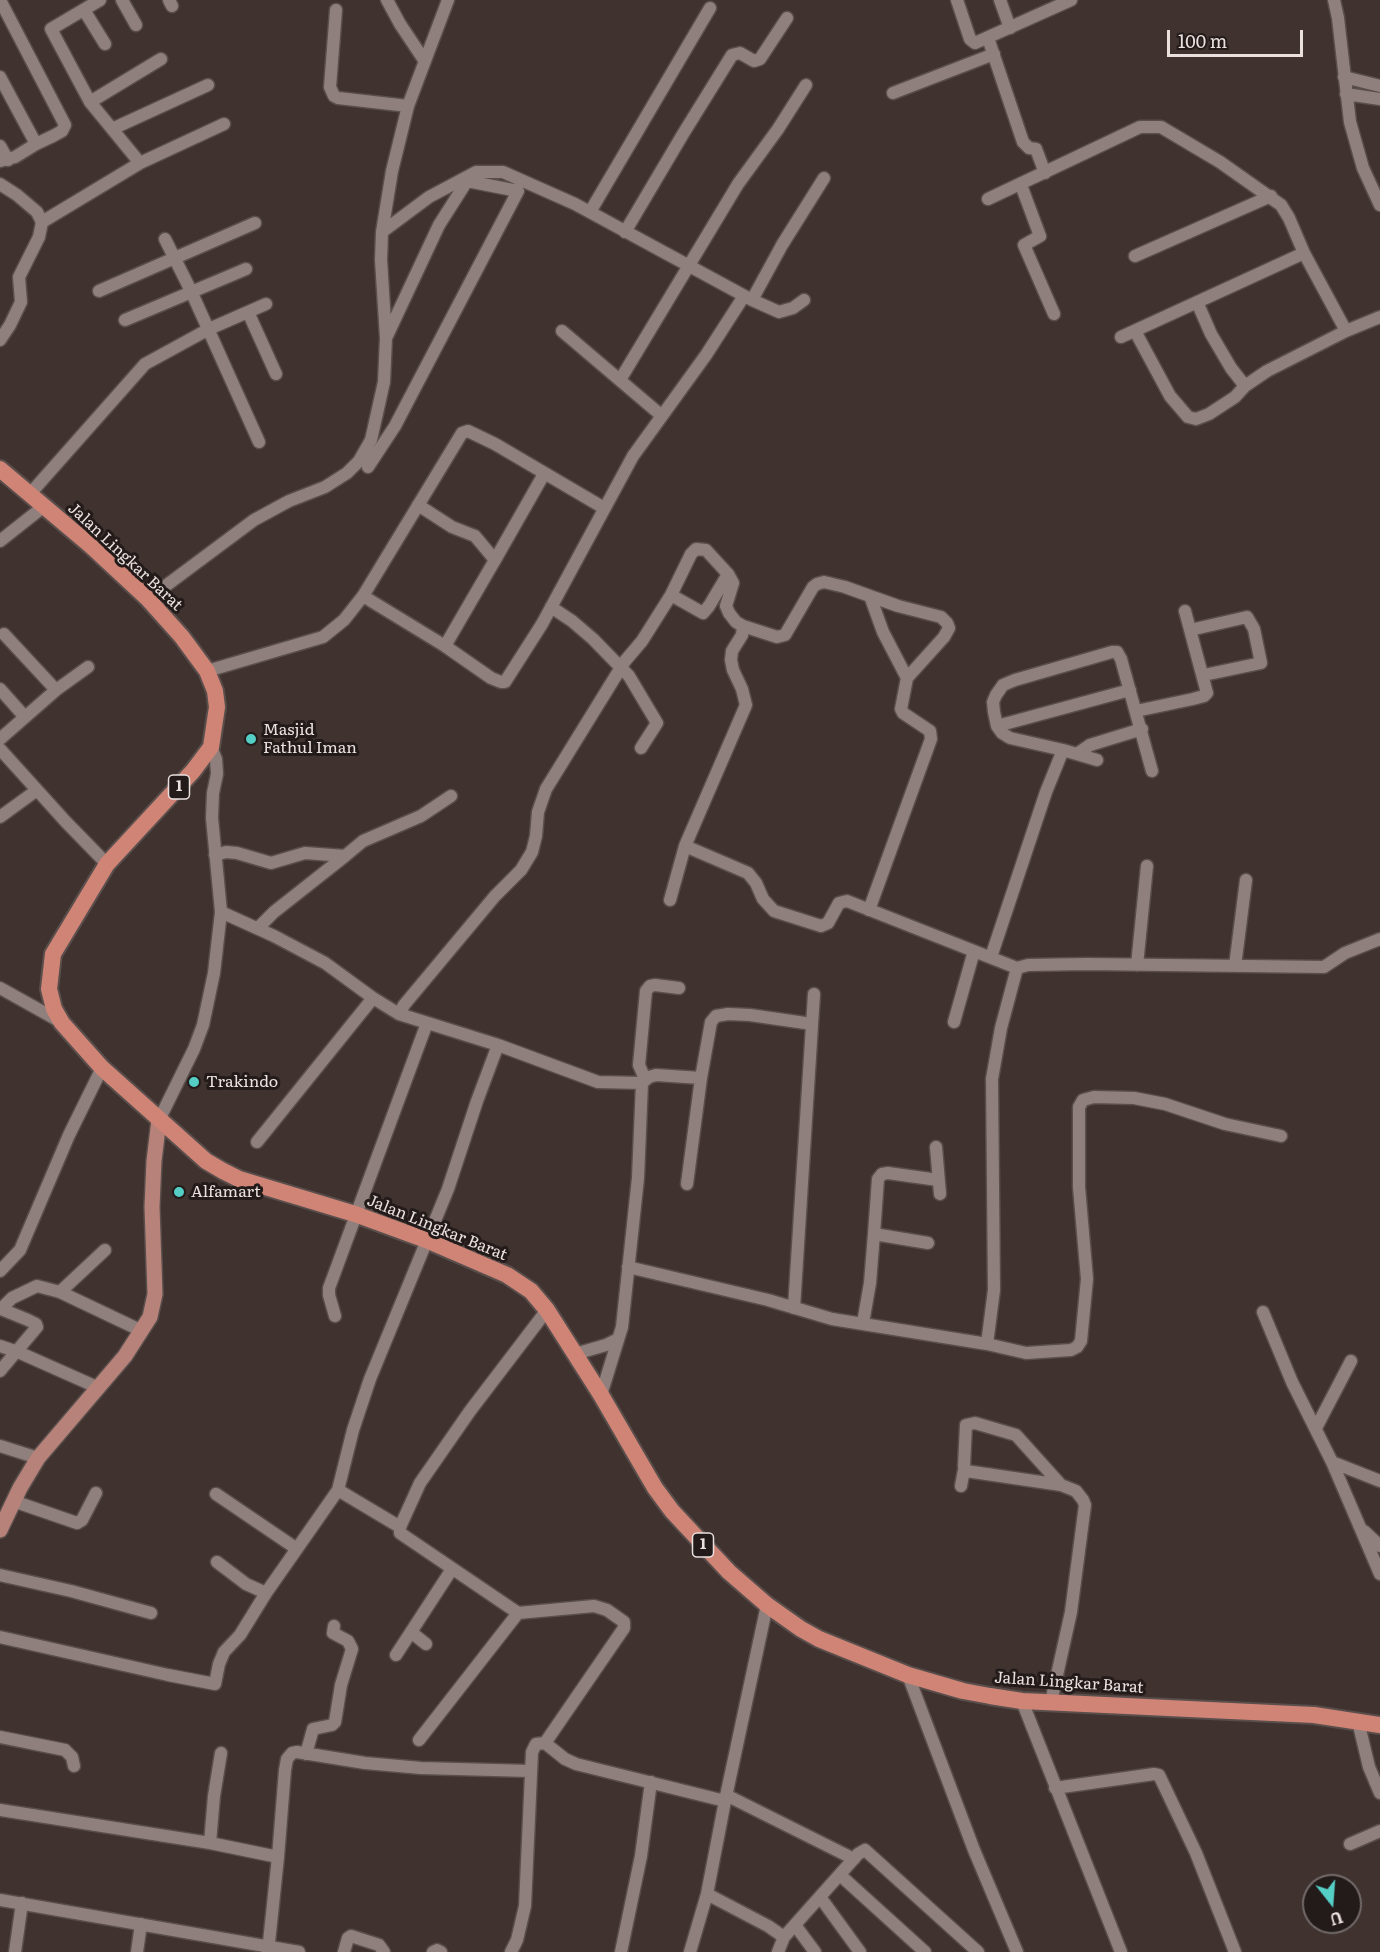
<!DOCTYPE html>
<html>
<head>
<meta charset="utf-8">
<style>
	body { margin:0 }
	#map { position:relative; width:1380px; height:1952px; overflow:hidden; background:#3f322f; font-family:Literata,serif }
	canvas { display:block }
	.north { position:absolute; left:1302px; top:1874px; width:60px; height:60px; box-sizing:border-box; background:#221b1a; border:2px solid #726a69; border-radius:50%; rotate:163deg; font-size:16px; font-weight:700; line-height:24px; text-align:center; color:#eae1df }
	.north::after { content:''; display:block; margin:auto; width:21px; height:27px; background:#55cec5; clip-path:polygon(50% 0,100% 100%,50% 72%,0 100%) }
	.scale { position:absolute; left:1167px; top:30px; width:136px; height:27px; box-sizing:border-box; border:3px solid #eae1df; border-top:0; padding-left:8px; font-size:18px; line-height:21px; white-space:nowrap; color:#eae1df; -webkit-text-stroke:4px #221b1a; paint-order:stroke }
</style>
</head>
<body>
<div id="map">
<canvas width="1380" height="1952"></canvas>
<div class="north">U</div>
<div class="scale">100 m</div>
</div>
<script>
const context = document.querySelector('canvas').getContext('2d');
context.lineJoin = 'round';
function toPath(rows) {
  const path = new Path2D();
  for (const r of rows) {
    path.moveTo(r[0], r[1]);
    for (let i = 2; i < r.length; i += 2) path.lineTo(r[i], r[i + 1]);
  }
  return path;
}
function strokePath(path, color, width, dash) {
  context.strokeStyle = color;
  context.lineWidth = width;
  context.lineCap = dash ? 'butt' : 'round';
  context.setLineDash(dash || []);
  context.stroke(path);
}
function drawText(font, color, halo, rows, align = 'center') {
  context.font = font + ' Literata,serif';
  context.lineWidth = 6;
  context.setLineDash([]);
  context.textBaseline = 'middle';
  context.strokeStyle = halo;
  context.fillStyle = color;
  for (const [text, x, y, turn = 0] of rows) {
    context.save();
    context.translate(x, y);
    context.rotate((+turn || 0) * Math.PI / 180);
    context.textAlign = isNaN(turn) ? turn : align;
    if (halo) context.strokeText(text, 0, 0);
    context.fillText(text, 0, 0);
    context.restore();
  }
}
const minor = toPath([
	[0,0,65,125,62,131,53,136,36,144,15,157,0,161],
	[122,0,136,25],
	[169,0,172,6],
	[387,0,400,24,424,60],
	[957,0,970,39,975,43,1071,0],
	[1000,0,1010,28],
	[1334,0,1338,18,1350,122,1363,168,1380,205],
	[84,10,105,44],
	[336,10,330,87,334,96,338,98,408,106],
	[988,38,1023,142,1029,148,1036,149,1045,173],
	[0,77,36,144],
	[1344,77,1380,86],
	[893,93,994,54],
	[1346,94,1380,99],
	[90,102,51,29,100,0],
	[112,129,208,85],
	[0,146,8,160],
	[140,163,224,124],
	[0,184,17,195,37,212,42,222,39,237,19,277,21,302,10,325,0,340],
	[1021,185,1040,236,1024,245,1054,314],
	[988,199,1140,127,1161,127,1220,162,1281,205,1289,218,1304,253,1346,331],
	[590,212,710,8],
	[42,222,140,163,90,102,161,59],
	[382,232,429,197,476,172,503,172,575,204,752,300,779,312,793,308,804,300],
	[625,232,683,134,732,55,740,53,754,61,760,59,787,18],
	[165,239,191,291,259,442],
	[1135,256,1271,196],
	[99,291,255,223],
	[752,300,782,245,824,178],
	[1197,302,1211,334,1231,368,1245,386],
	[248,312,276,374],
	[125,320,246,269],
	[562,331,662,416],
	[1135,331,1170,396,1188,417,1196,419,1209,414,1235,397,1245,386,1267,371,1346,331,1380,317],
	[1121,337,1304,253],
	[620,380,738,184,778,129,806,85],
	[368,467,395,426,518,191,467,181,439,225,387,336],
	[29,495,145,364,209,329,266,304],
	[418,505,452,527,475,536,495,560,445,646],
	[0,541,43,507],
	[495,560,544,474],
	[671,595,703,613,709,606,728,574],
	[363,596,445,646,491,678,501,682,505,682,542,624,633,456,706,355,744,296],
	[870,596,898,606,941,617,947,623,949,628,944,637,907,678],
	[148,599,254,520,289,501,325,487,347,473,359,461,371,440,384,382,386,338,381,260,382,232,392,171,408,106,448,0],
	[551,607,572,621,593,639,629,676,657,723,641,748],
	[743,626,777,637,785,635,813,587,817,584,824,582,845,587,870,596,883,632,907,678,901,709,903,713,930,731,931,739,869,910],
	[1190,630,1247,617,1254,629,1261,663,1204,675],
	[4,634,56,690],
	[207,671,323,637,344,620,363,596,462,433,468,431,495,444,604,508],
	[0,689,24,716],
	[1136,711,1193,699,1204,696,1207,693,1185,611],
	[997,726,1130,690],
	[0,739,56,690,88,667],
	[0,749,66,822,107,864],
	[1063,750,1010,738,1002,733,997,726,994,712,993,702,996,695,1003,685,1015,680,1112,652,1117,652,1121,659,1152,771],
	[1077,754,1090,745,1142,729],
	[0,817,37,790],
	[685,846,748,873,756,883,763,899,774,911,821,926,828,923,839,903,847,901,1017,968],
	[215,855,226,852,237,853,271,863,305,853,345,856,363,841,421,816,451,796],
	[221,912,274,936,325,963,373,998,399,1014,498,1045,598,1082,642,1083,649,1077,656,1075,701,1078],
	[258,928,274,912,345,856],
	[991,957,1046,792,1063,750,1097,760],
	[1137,965,1147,866],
	[1235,966,1246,880],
	[0,988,61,1022],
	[399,1014,404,1005,495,896,521,870,532,852,536,836,538,812,546,789,625,661,642,641,671,595,691,554,696,549,706,550,728,574,733,583,726,606,729,613,736,622,743,626,742,635,732,651,731,660,733,670,742,689,746,705,685,846,670,900],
	[954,1022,974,951],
	[645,1079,639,1065,646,991,650,986,655,985,679,988],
	[159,1120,194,1049,203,1025,214,973,221,912,212,818,213,793,217,774,216,759,211,747],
	[257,1142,373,998],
	[936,1147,940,1194],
	[687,1184,701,1078,711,1022,716,1016,728,1014,750,1015,812,1024],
	[874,1234,878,1179,882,1174,888,1173,938,1180],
	[628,1267,768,1300,832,1319,987,1344,994,1290,992,1079,1001,1028,1017,968,1028,965,1087,964,1324,967,1345,953,1380,939],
	[0,1271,20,1250,69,1135,102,1068],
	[60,1292,105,1250],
	[794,1308,814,994],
	[1263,1312,1292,1382,1332,1462,1380,1574],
	[335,1316,329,1295,329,1288,427,1023],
	[863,1323,870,1283,874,1234,928,1243],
	[987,1344,1026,1353,1071,1350,1077,1347,1081,1341,1087,1279,1079,1187,1079,1107,1083,1100,1094,1097,1134,1098,1165,1104,1225,1124,1281,1136],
	[0,1346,18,1352,99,1388],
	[575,1354,606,1345,618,1339],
	[0,1371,37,1327,36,1324,28,1320,1,1309,12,1298,37,1286,60,1292,142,1331],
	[601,1395,622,1327,638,1178,642,1083],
	[1316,1428,1351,1361],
	[0,1446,38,1458],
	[1332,1462,1380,1481],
	[961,1486,964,1470],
	[338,1490,400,1527,420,1483,470,1411,547,1310],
	[216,1494,297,1549],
	[13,1501,77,1523,82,1520,96,1493],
	[400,1527,400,1533,518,1613],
	[1364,1531,1380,1546],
	[217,1562,246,1584,266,1593],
	[0,1575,71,1591,151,1613],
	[411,1632,426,1644],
	[0,1637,168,1675,215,1684,219,1664,224,1652,240,1635,266,1593,338,1490,353,1430,370,1379,448,1189,477,1101,498,1045],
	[396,1655,452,1569],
	[908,1675,974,1850,1017,1952],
	[1022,1701,1121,1952],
	[1051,1702,1071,1612,1085,1505,1083,1500,1076,1491,1061,1485,1016,1435,975,1423,966,1425,964,1466,966,1471,1061,1485],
	[1358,1721,1369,1767,1380,1793],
	[0,1737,65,1750,72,1757,74,1766],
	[419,1740,518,1613,594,1606,607,1610,624,1622,624,1628,545,1743,536,1744,532,1752,525,1906,517,1940,511,1952],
	[545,1743,565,1759,576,1764,725,1801],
	[306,1754,313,1729,332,1725,335,1722,341,1685,352,1649,348,1641,333,1633,334,1626],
	[1055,1788,1154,1774,1159,1775,1196,1853,1235,1952],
	[726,1795,854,1859],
	[0,1810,210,1843,278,1857],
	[210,1843,214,1796,221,1753],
	[1350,1844,1380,1831],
	[840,1875,925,1952],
	[707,1894,768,1926,784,1937,778,1952],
	[820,1897,860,1952],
	[0,1900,299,1952],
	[795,1925,815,1952],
	[784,1937,858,1854,865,1850,978,1952],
	[15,1952,22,1903],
	[137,1952,141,1924],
	[268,1952,278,1857,285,1770,287,1759,292,1753,297,1752,365,1763,421,1768,530,1771],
	[344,1952,348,1938,351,1936,379,1945,384,1952],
	[433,1952,437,1950,441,1952],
	[621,1952,641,1856,651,1782],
	[690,1952,707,1894,725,1801,767,1605]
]);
const major = toPath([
	[0,1530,20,1488,38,1458,125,1356,150,1317,155,1294,152,1207,154,1161,159,1120]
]);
const highway = toPath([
	[0,469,91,546,148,599,182,637,207,671,215,691,217,707,211,747,193,771,107,864,53,954,49,989,54,1009,62,1023,102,1068,206,1161,223,1171,239,1179,355,1214,426,1240,507,1275,531,1291,547,1310,601,1395,655,1488,672,1511,729,1572,767,1605,801,1629,819,1639,908,1675,963,1691,990,1696,1022,1701,1314,1715,1380,1725]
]);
strokePath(minor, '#594e4b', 15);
strokePath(major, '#594e4b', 18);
strokePath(highway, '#594e4b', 20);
strokePath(minor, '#90807d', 12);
strokePath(major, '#b68279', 15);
strokePath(highway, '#d08476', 16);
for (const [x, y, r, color] of [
	[251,739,6,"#55cec5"],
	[194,1082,6,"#55cec5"],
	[179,1192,6,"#55cec5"]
]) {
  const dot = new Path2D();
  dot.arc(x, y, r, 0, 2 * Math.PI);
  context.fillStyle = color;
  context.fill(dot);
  strokePath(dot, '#221b1a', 2);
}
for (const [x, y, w] of [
	[179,787,21],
	[703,1545,21]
]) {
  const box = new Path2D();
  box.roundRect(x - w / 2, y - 12, w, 24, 4.5);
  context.fillStyle = '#221b1a';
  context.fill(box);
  strokePath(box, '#eae1df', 1.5);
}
drawText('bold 15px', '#eae1df', null, [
	["1",179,787],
	["1",703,1545]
]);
drawText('16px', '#eae1df', '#221b1a', [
	["Jalan Lingkar Barat",125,557,43],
	["Jalan Lingkar Barat",437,1228,22],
	["Jalan Lingkar Barat",1069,1683,4]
]);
drawText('16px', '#eae1df', '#221b1a', [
	["Masjid",263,730],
	["Fathul Iman",263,748],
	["Trakindo",206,1082],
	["Alfamart",191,1192]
], 'left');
</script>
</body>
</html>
